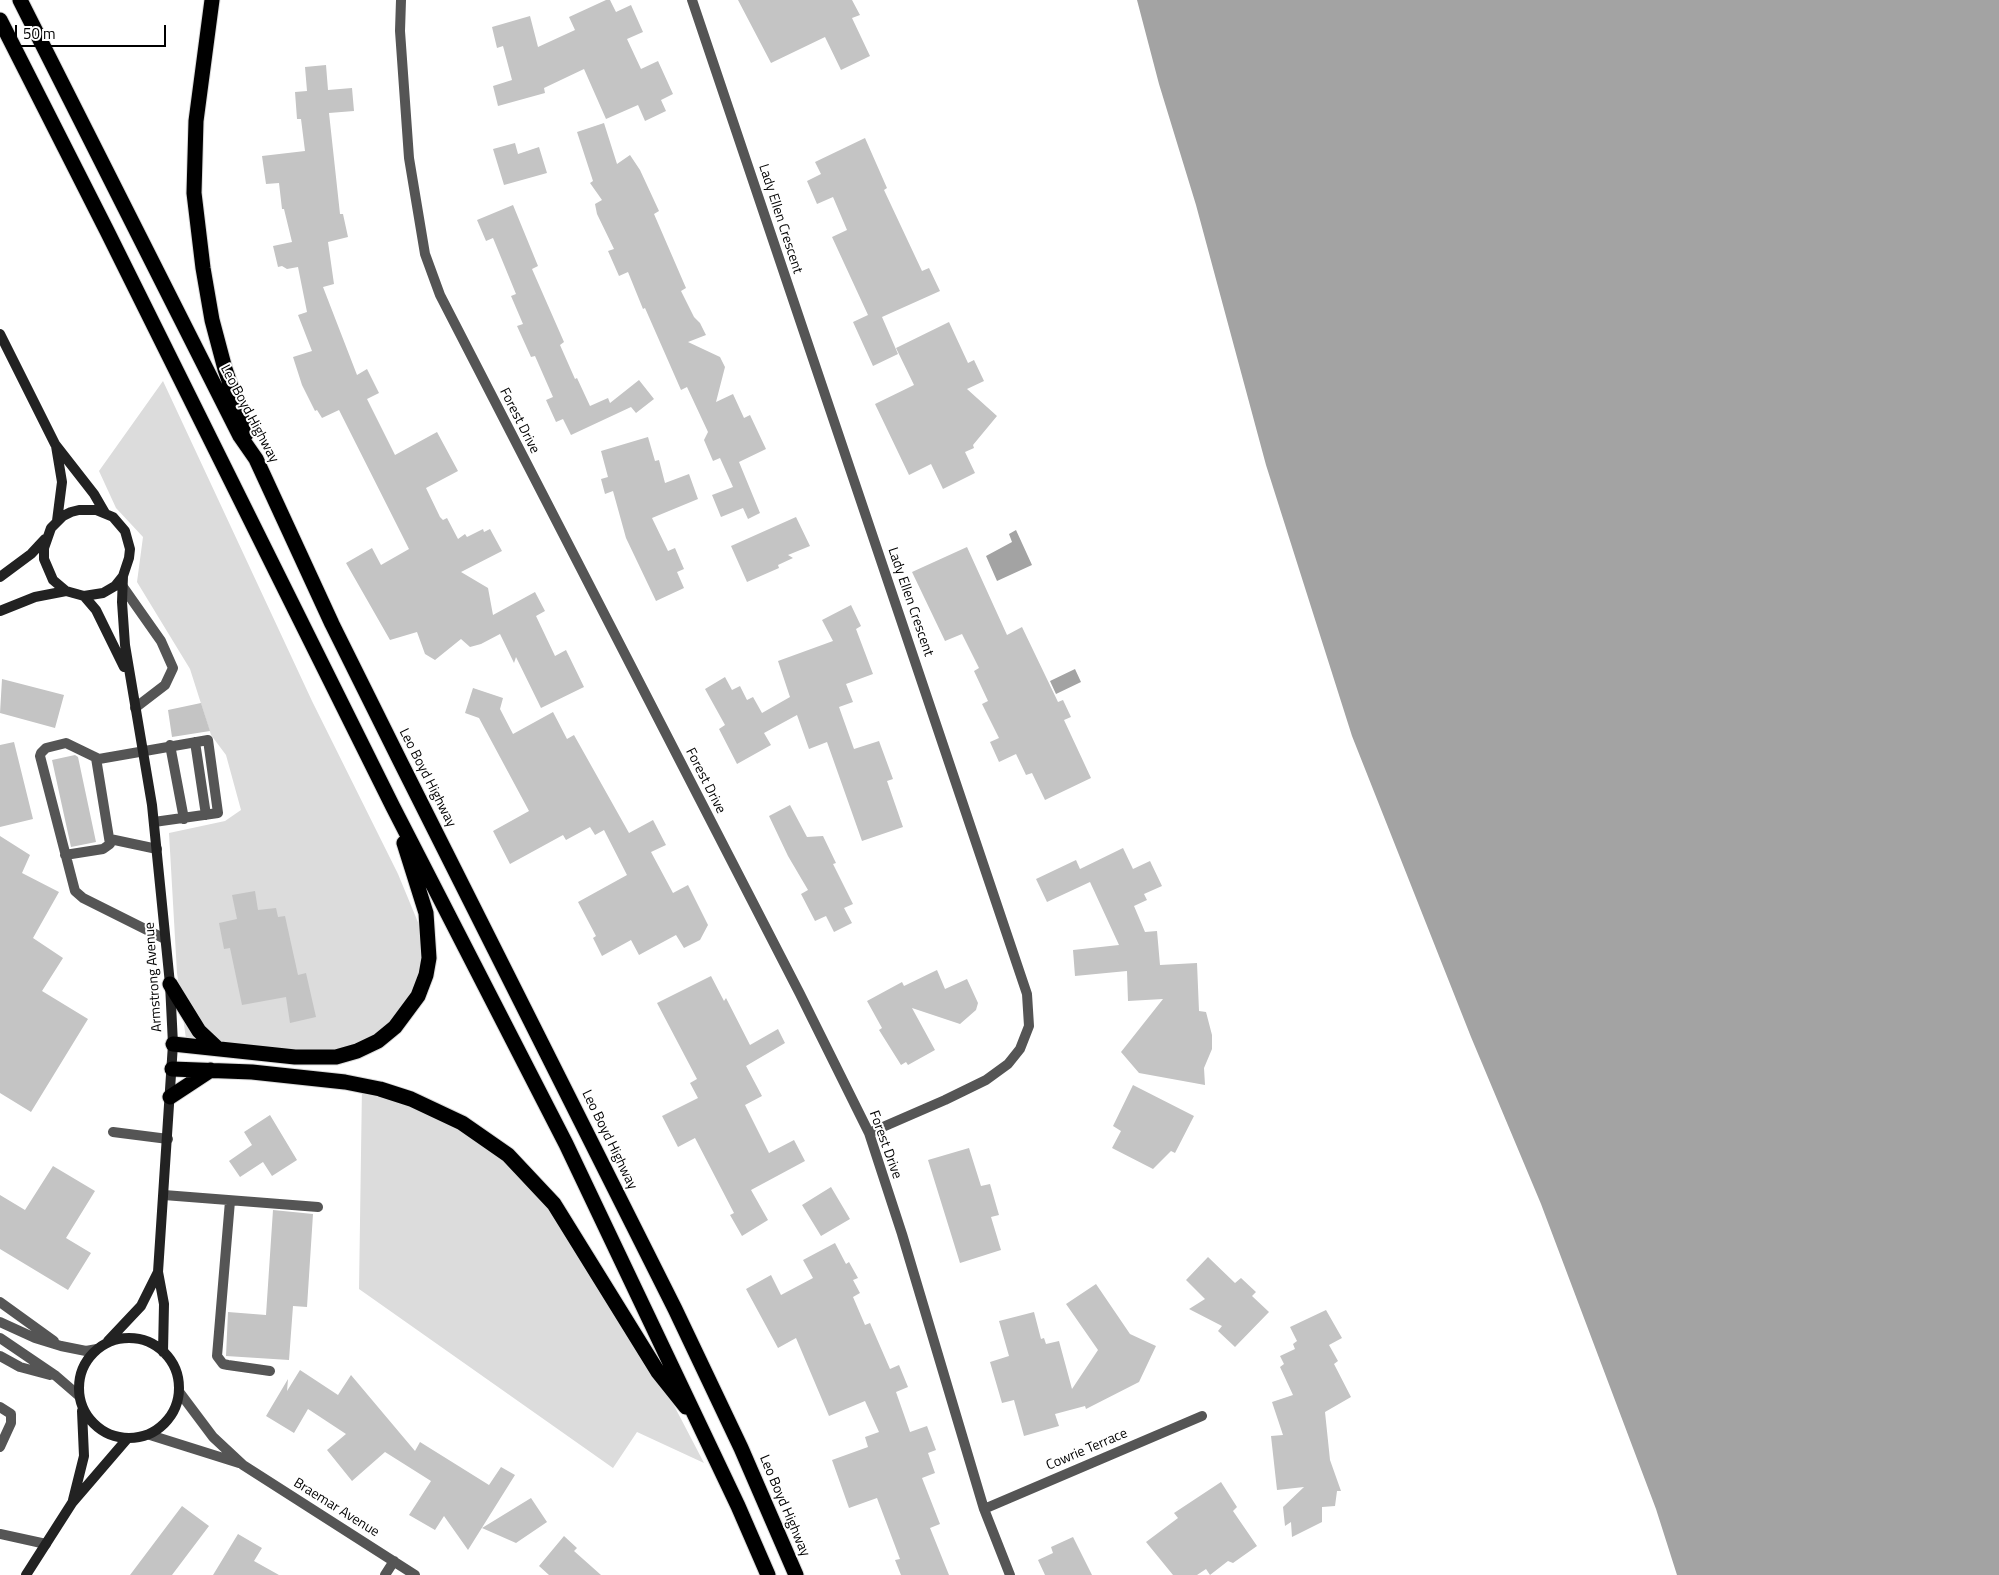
<!DOCTYPE html>
<html>
<head>
<meta charset="utf-8">
<style>
	body { margin:0 }
	#map { position:relative; width:1999px; height:1575px; overflow:hidden; background:#fff; font-family:"Titillium Web",sans-serif }
	canvas { display:block }
	.scale { position:absolute; left:15px; top:25px; width:151px; height:22px; box-sizing:border-box; border:2px solid #000; border-top:0; padding-left:6px; font-size:15px; line-height:18px; white-space:nowrap; color:#000; -webkit-text-stroke:4px #fff; paint-order:stroke }
</style>
</head>
<body>
<div id="map">
<canvas width="1999" height="1575"></canvas>
<div class="scale">50 m</div>
</div>
<script>
const context = document.querySelector('canvas').getContext('2d');
context.lineJoin = 'round';
function paint(path, color) {
  context.fillStyle = color;
  context.fill(path, 'evenodd');
}
function toPath(rows) {
  const path = new Path2D();
  for (const r of rows) {
    if (r.length === 3) {
      path.moveTo(r[0] + r[2], r[1]);
      path.arc(r[0], r[1], r[2], 0, 2 * Math.PI);
      continue;
    }
    path.moveTo(r[0], r[1]);
    for (let i = 2; i < r.length; i += 2) path.lineTo(r[i], r[i + 1]);
  }
  return path;
}
function strokePath(path, color, width, dash) {
  context.strokeStyle = color;
  context.lineWidth = width;
  context.lineCap = dash ? 'butt' : 'round';
  context.setLineDash(dash || []);
  context.stroke(path);
}
function drawText(font, color, halo, rows, align = 'center') {
  context.font = font + ' "Titillium Web",sans-serif';
  context.lineWidth = 4;
  context.setLineDash([]);
  context.textBaseline = 'middle';
  context.strokeStyle = halo;
  context.fillStyle = color;
  for (const [text, x, y, turn = 0] of rows) {
    context.save();
    context.translate(x, y);
    context.rotate((+turn || 0) * Math.PI / 180);
    context.textAlign = isNaN(turn) ? turn : align;
    if (halo) context.strokeText(text, 0, 0);
    context.fillText(text, 0, 0);
    context.restore();
  }
}
paint(toPath([
	[163,381,312,701,398,874,422,932,427,959,401,1017,369,1045,349,1051,317,1051,186,1039,177,973,169,833,225,821,241,810,226,755,211,735,190,669,137,582,143,537,116,508,99,471],
	[362,1086,506,1148,595,1254,704,1463,637,1432,613,1468,359,1289]
]), '#dcdcdc');
paint(toPath([
	[1137,0,1999,0,1999,1575,1677,1575,1656,1509,1541,1204,1471,1037,1352,736,1266,465,1196,205,1159,84],
	[1016,530,1032,565,997,581,986,556,1012,542,1009,534],
	[1075,669,1081,682,1056,694,1050,681]
]), '#a3a3a3');
paint(toPath([
	[606,0,610,0,616,12,631,5,643,32,627,39,641,69,658,61,673,94,661,100,666,111,645,121,638,105,606,119,584,69,544,88,545,93,498,106,493,86,512,80,503,46,497,48,492,27,530,16,538,47,575,30,569,17],
	[738,0,852,0,860,15,852,18,870,56,841,70,825,37,771,63],
	[326,65,328,90,352,88,354,111,329,113,340,214,343,214,348,237,328,242,334,284,323,287,357,375,367,369,379,393,367,399,395,455,437,432,458,471,426,488,440,517,443,520,447,518,458,539,465,534,467,537,483,529,484,532,490,529,502,551,461,572,488,588,493,615,535,592,545,611,536,616,555,656,566,650,584,687,541,708,516,657,514,663,500,634,481,644,470,647,461,639,435,660,425,654,417,632,390,640,346,563,372,548,381,565,409,549,339,410,322,418,317,410,315,411,302,385,293,357,312,351,298,315,307,312,298,267,287,269,282,266,278,267,273,246,292,242,284,209,282,209,279,183,266,184,262,156,305,151,301,119,297,119,295,92,307,91,305,67],
	[604,123,617,164,630,155,640,170,659,211,654,214,686,288,681,291,694,317,700,323,706,335,688,342,720,357,725,367,716,402,733,394,744,418,750,415,766,449,739,462,760,513,748,519,743,508,721,517,712,495,733,487,720,458,713,461,704,440,708,432,687,387,681,390,645,308,643,309,628,272,619,276,608,251,614,249,597,214,595,204,602,200,590,183,593,181,577,132],
	[865,138,887,188,884,190,922,271,929,268,940,291,882,317,898,354,873,366,853,322,868,315,832,237,847,230,833,197,817,204,807,181,821,174,815,162],
	[515,143,518,154,539,147,547,173,504,185,493,149],
	[513,205,538,266,532,269,564,342,560,345,575,379,577,378,590,406,608,398,610,403,639,380,654,399,636,413,631,407,571,435,563,419,556,422,546,400,553,397,535,356,531,357,517,326,523,324,511,296,516,294,493,238,486,241,477,220],
	[949,322,968,363,974,360,984,381,967,389,997,416,973,445,974,448,965,452,975,473,943,489,931,464,909,475,875,404,914,385,896,348],
	[648,437,655,461,659,460,665,483,689,474,698,499,652,518,668,551,675,548,684,569,677,572,684,588,656,601,626,538,613,491,605,494,601,479,608,477,601,451],
	[796,517,810,546,788,555,793,558,778,565,779,568,747,582,731,546],
	[967,547,1007,635,1022,627,1058,702,1063,700,1071,717,1064,720,1091,778,1045,800,1032,773,1026,775,1016,754,999,762,990,742,999,738,982,704,988,701,974,671,979,668,962,634,945,641,912,572],
	[851,605,861,626,856,629,873,674,846,684,853,702,839,707,854,749,879,741,893,779,887,781,903,827,862,841,827,742,809,749,797,715,764,733,771,745,737,764,719,729,725,725,705,689,725,677,732,690,740,686,747,700,753,697,762,713,790,697,778,661,833,641,822,620],
	[2,679,64,695,55,728,0,713],
	[473,688,503,698,500,709,513,734,553,712,567,739,574,735,629,833,653,820,666,845,651,852,673,893,688,885,708,925,700,940,684,948,676,935,639,955,631,940,602,956,593,938,596,936,578,902,627,875,604,830,595,835,590,827,566,840,563,835,510,864,493,831,529,811,479,718,465,713],
	[201,703,210,731,172,737,168,710],
	[14,742,33,819,0,827,0,745],
	[75,755,78,757,96,842,71,847,52,760],
	[790,805,807,837,823,836,836,863,833,864,853,904,844,908,852,923,834,932,826,916,815,921,801,894,808,890,788,856,769,816],
	[0,836,30,855,22,873,59,892,33,938,63,958,42,991,88,1019,31,1112,0,1093],
	[1123,848,1133,869,1150,861,1162,886,1144,894,1147,900,1134,906,1145,932,1157,931,1160,965,1197,963,1199,1011,1206,1012,1212,1035,1212,1049,1204,1068,1205,1085,1139,1073,1121,1052,1163,999,1128,1001,1127,971,1075,976,1073,950,1119,945,1090,882,1047,902,1036,879,1076,860,1080,869],
	[255,891,258,910,276,908,278,917,285,916,298,975,306,973,316,1017,290,1023,286,997,242,1005,230,948,224,949,219,923,237,919,232,895],
	[937,970,945,989,967,979,978,1003,976,1010,960,1024,912,1008,935,1050,908,1065,906,1062,901,1065,879,1030,882,1028,867,1001,902,982,904,986],
	[711,976,724,1001,726,998,750,1045,778,1029,785,1043,746,1066,762,1096,745,1105,769,1153,794,1140,805,1161,751,1190,768,1220,742,1236,730,1215,734,1213,695,1138,678,1147,662,1116,698,1098,690,1083,697,1079,657,1003],
	[1133,1085,1194,1116,1175,1153,1171,1151,1153,1169,1112,1148,1121,1131,1113,1126],
	[270,1115,297,1160,272,1176,263,1162,240,1177,229,1161,252,1145,244,1132],
	[969,1148,981,1186,990,1184,999,1215,991,1217,1001,1250,960,1263,928,1160],
	[53,1166,95,1191,66,1238,91,1253,68,1290,0,1249,0,1195,25,1210],
	[831,1187,850,1219,821,1236,802,1205],
	[273,1210,313,1214,307,1307,293,1306,289,1360,226,1356,228,1312,266,1315],
	[835,1243,846,1264,849,1262,858,1278,853,1280,860,1293,853,1297,865,1325,870,1323,890,1369,899,1365,908,1387,896,1392,910,1432,927,1426,936,1450,928,1453,935,1473,922,1478,940,1524,930,1528,949,1575,901,1575,895,1560,900,1559,877,1498,849,1508,832,1460,868,1447,865,1437,879,1432,865,1401,829,1416,796,1338,778,1348,746,1289,771,1275,781,1295,813,1278,803,1260],
	[1208,1257,1235,1283,1241,1278,1256,1292,1252,1296,1269,1312,1235,1347,1218,1331,1222,1326,1189,1309,1205,1299,1186,1280],
	[1096,1284,1130,1334,1156,1346,1139,1382,1086,1409,1085,1406,1055,1414,1059,1426,1024,1436,1014,1400,1002,1403,990,1362,1009,1356,999,1321,1034,1312,1041,1339,1044,1338,1046,1344,1059,1341,1072,1389,1098,1350,1066,1304],
	[1326,1310,1342,1338,1329,1345,1338,1361,1334,1364,1351,1397,1325,1412,1330,1460,1341,1491,1337,1491,1335,1506,1322,1507,1322,1522,1292,1537,1291,1522,1285,1526,1283,1507,1304,1487,1277,1490,1271,1436,1283,1435,1272,1402,1293,1395,1280,1367,1284,1364,1280,1356,1295,1349,1293,1344,1297,1341,1290,1327],
	[300,1370,338,1395,351,1375,415,1451,420,1442,489,1485,501,1467,515,1475,468,1550,444,1516,435,1530,409,1515,431,1481,385,1452,352,1481,327,1450,346,1434,308,1409,294,1433,266,1416,288,1379,287,1391],
	[1221,1482,1237,1507,1233,1511,1257,1546,1233,1563,1228,1561,1210,1575,1206,1569,1197,1575,1173,1575,1146,1542,1178,1518,1174,1513],
	[531,1498,547,1522,516,1543,482,1528],
	[182,1506,209,1526,172,1575,130,1575],
	[238,1534,262,1548,254,1561,279,1575,213,1575],
	[564,1536,577,1548,574,1551,601,1575,549,1575,539,1566],
	[1073,1537,1092,1575,1045,1575,1038,1560,1053,1553,1051,1547]
]), '#c4c4c4');
const highway = toPath([
	[20,0,240,436,256,459,332,624,401,763,675,1309,741,1448,796,1575],
	[212,0,196,121,194,193,203,268,212,320,225,369,247,433],
	[0,20,107,231,393,807,566,1144,738,1506,768,1575],
	[170,984,199,1031,216,1047],
	[173,1044,295,1057,336,1057,357,1051,378,1041,395,1027,418,996,426,975,429,958,426,913,404,843],
	[172,1069,252,1072,345,1082,380,1089,411,1099,462,1123,508,1155,554,1204,658,1372,686,1407],
	[170,1097,211,1070]
]);
strokePath(highway, '#dbdbdb', 17);
strokePath(toPath([
	[123,587,161,641,173,668,165,685,135,708],
	[195,742,206,815],
	[170,745,184,819],
	[154,822,218,813,208,740,99,759,66,743,46,748,41,753,40,756,75,891,83,898,165,939],
	[110,839,157,849],
	[65,855,103,849,110,844,96,758],
	[113,1132,168,1139],
	[164,1195,318,1207],
	[230,1201,217,1356,223,1364,228,1365,270,1371],
	[0,1302,54,1341],
	[0,1322,35,1338,61,1346,86,1351,97,1349],
	[0,1338,56,1376,78,1395],
	[0,1356,20,1367,50,1375],
	[0,1407,11,1414,11,1423,0,1447],
	[0,1534,46,1544]
]), '#555', 10);
strokePath(toPath([
	[401,0,400,31,409,158,425,254,440,295,800,994,869,1133,902,1234,984,1509,1010,1575],
	[692,0,1027,994,1029,1026,1020,1049,1008,1064,986,1080,945,1100,869,1133],
	[180,1393,213,1437,243,1465,415,1575],
	[150,1435,239,1463],
	[984,1509,1202,1416],
	[385,1575,394,1561]
]), '#555', 10);
strokePath(toPath([
	[0,334,55,444,94,494,105,513],
	[56,446,62,482,57,521],
	[123,576,115,586,103,593,84,596,66,591,53,580,44,559,44,548,51,528,63,516,71,512,79,510,96,510,113,517,125,531,130,549,129,558,123,576,122,602,125,645,152,805,170,984,173,1044,158,1272,164,1304,163,1352],
	[0,577,31,554,45,539],
	[84,596,96,610,124,667],
	[0,611,35,597,66,591],
	[129,1388,50],
	[108,1341,141,1306,158,1272],
	[73,1500,84,1456,82,1411],
	[26,1575,72,1503,127,1439]
]), '#222', 10);
strokePath(highway, '#000', 15);
drawText('14px', '#000', '#fff', [
	["Lady Ellen Crescent",780,219,72],
	["Leo Boyd Highway",249,414,62],
	["Forest Drive",519,421,63],
	["Lady Ellen Crescent",910,602,71],
	["Leo Boyd Highway",427,778,63],
	["Forest Drive",705,781,63],
	["Armstrong Avenue",154,977,-94],
	["Leo Boyd Highway",609,1140,64],
	["Forest Drive",885,1145,70],
	["Cowrie Terrace",1087,1450,-23],
	["Leo Boyd Highway",784,1506,67],
	["Braemar Avenue",336,1508,32]
]);
</script>
</body>
</html>
